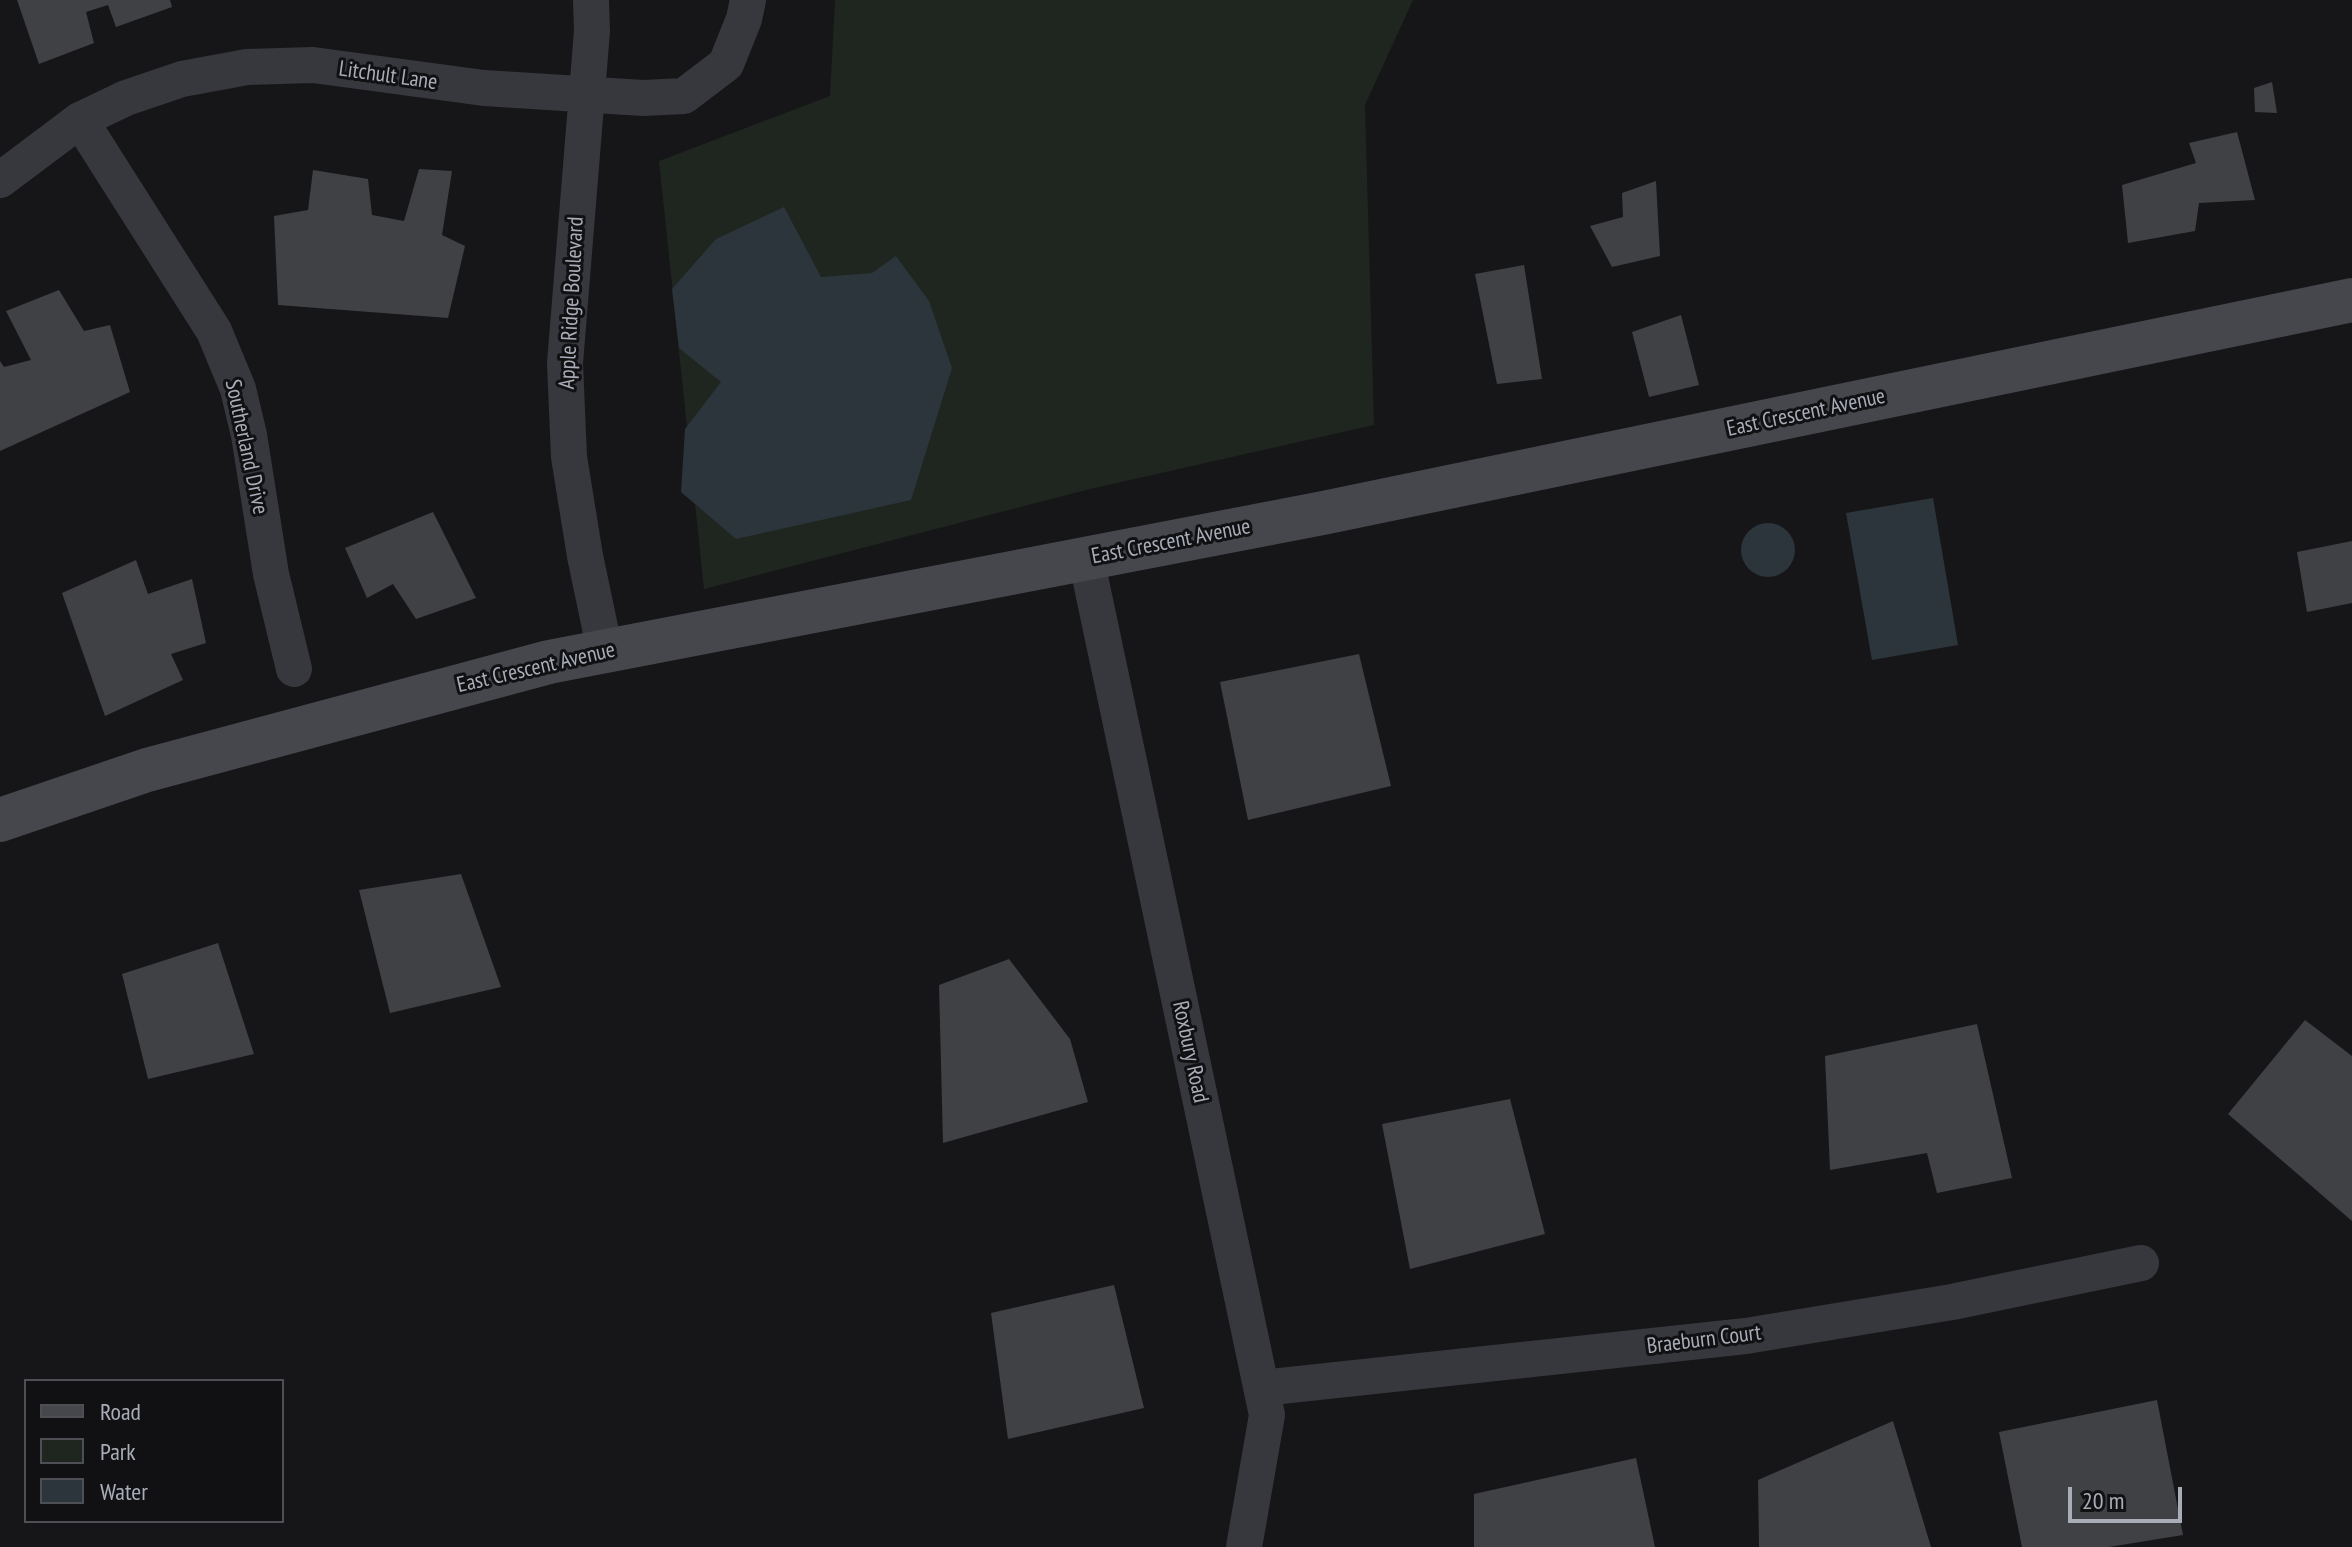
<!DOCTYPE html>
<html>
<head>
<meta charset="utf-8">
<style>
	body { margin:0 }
	#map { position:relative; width:2352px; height:1547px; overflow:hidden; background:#161618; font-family:"PT Sans Narrow",sans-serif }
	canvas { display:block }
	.legend { position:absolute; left:24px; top:1379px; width:260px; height:144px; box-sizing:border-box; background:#111113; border:2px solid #4d4f55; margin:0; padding:10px 14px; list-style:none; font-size:24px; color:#a8adb8 }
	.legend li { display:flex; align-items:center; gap:16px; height:40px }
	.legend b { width:40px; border:2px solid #4d4f55 }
	.scale { position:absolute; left:2068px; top:1487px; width:114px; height:36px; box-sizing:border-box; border:4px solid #a8adb8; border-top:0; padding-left:10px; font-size:24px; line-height:28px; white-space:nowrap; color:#a8adb8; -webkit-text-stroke:6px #111113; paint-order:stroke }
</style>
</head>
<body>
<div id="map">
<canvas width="2352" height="1547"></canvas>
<ul class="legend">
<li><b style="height:10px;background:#45474d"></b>Road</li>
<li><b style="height:22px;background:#1e261f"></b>Park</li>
<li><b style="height:22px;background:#2c353c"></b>Water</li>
</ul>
<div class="scale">20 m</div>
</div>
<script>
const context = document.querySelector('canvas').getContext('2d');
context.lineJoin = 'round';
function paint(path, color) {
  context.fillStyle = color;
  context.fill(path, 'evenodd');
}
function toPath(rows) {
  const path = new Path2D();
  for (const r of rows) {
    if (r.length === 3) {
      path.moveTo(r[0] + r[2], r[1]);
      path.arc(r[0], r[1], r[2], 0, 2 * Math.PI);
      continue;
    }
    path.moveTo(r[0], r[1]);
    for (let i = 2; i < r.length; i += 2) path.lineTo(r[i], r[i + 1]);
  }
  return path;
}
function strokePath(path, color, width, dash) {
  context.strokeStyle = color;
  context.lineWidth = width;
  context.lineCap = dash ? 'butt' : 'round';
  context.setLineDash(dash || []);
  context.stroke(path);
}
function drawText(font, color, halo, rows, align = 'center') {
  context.font = font + ' "PT Sans Narrow",sans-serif';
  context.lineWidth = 6;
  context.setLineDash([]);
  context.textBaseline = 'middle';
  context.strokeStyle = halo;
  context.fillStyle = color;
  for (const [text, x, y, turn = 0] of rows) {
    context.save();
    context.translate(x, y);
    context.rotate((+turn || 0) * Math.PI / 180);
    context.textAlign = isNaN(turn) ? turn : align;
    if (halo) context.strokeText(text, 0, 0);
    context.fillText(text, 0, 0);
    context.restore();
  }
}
paint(toPath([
	[835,0,1413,0,1365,105,1374,425,1090,489,704,589,659,161,830,96]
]), '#1e261f');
paint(toPath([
	[784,207,821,277,872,273,896,256,929,301,952,368,911,500,736,539,681,492,685,429,721,382,679,348,672,289,716,239],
	[1933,498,1958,645,1872,660,1846,513],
	[1768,550,27]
]), '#2c353c');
paint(toPath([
	[17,0,170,0,172,7,116,27,108,5,86,12,94,43,39,64],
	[2272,82,2277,113,2255,112,2254,88],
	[2237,132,2255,200,2199,203,2195,231,2128,243,2122,185,2196,163,2189,143],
	[419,169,452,171,442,235,465,246,448,318,278,305,274,216,308,210,313,170,368,179,372,215,404,221],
	[1656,181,1660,256,1612,267,1590,226,1623,217,1622,193],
	[1524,265,1542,379,1497,384,1475,274],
	[59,290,84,331,110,325,130,392,0,451,0,361,4,367,31,360,6,311],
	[1681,315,1699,385,1649,397,1632,332],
	[433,512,476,598,416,619,393,584,367,598,345,548],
	[2352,541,2352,603,2307,612,2297,552],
	[136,560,148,594,192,579,206,643,171,654,183,680,105,716,62,593],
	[1359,654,1391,786,1248,820,1220,682],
	[461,874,501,987,390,1013,359,890],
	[218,943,254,1054,148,1079,122,974],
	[1009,959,1070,1039,1088,1102,943,1143,939,985],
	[2305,1020,2352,1056,2352,1221,2228,1114],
	[1977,1024,2012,1178,1937,1193,1927,1153,1830,1170,1825,1056],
	[1510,1099,1545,1234,1410,1269,1382,1124],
	[1114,1285,1144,1408,1008,1439,991,1313],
	[2157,1400,2183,1535,2109,1547,2022,1547,1999,1432],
	[1893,1421,1931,1547,1759,1547,1758,1480],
	[1636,1458,1655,1547,1474,1547,1474,1494]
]), '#404145');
strokePath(toPath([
	[591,0,592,31,565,363,569,457,585,556,605,651],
	[80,120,214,331,238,389,249,435,271,574,294,669],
	[0,180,80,120,126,98,182,79,247,67,313,65,484,88,643,98,684,96,726,64,744,19,748,0],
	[1086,558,1267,1415,1244,1547],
	[1262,1388,1746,1336,1952,1302,2141,1263]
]), '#37383d', 36);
strokePath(toPath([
	[0,820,147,770,549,662,1323,513,2352,300]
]), '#45474d', 44);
drawText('22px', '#a8adb8', '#111113', [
	["Litchult Lane",388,76,8],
	["Apple Ridge Boulevard",572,303,-87],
	["East Crescent Avenue",1806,413,-12],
	["Southerland Drive",246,447,78],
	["East Crescent Avenue",1171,542,-11],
	["East Crescent Avenue",536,668,-13],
	["Roxbury Road",1190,1052,78],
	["Braeburn Court",1704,1340,-7]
]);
</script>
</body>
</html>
